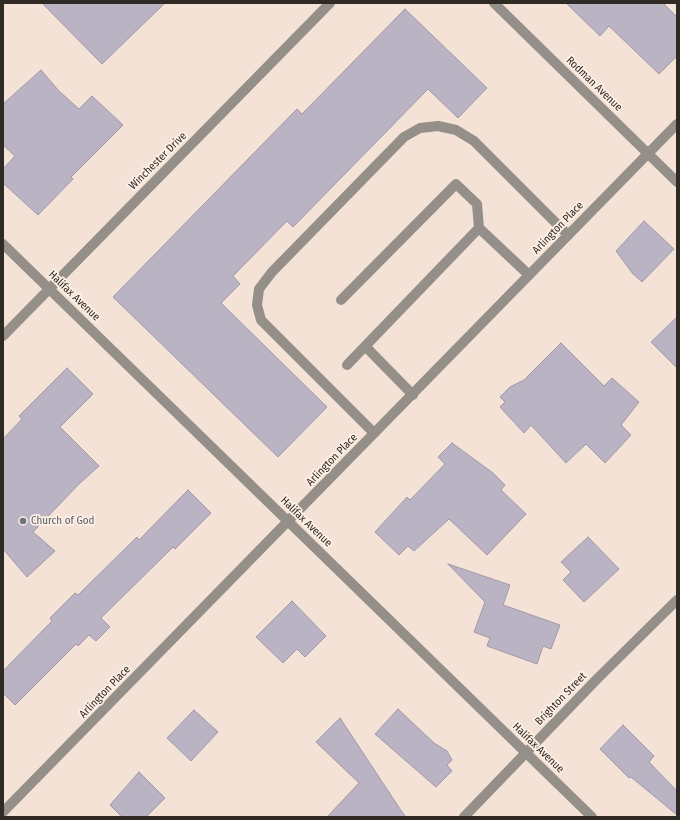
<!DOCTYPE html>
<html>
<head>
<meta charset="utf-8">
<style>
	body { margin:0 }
	#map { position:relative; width:680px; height:820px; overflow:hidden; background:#f4e2d6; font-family:"Fira Sans Condensed",sans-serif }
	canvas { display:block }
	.frame { position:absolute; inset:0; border:4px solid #302a25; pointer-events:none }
</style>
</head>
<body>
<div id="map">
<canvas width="680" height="820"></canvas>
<div class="frame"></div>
</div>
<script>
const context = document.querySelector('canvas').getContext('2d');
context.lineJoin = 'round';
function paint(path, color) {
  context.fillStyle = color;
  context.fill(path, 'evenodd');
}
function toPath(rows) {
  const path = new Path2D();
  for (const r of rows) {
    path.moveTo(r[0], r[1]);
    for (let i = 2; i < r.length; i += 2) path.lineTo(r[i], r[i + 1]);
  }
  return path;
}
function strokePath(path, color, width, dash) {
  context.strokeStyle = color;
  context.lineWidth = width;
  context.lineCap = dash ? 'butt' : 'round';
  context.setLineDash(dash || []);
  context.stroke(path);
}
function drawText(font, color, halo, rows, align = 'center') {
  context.font = font + ' "Fira Sans Condensed",sans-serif';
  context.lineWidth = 3.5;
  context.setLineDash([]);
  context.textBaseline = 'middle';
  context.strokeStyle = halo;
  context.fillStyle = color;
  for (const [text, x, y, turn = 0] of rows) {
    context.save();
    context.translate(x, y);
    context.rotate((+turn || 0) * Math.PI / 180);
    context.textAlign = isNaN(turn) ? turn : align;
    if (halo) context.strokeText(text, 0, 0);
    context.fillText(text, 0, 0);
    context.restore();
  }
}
const building = toPath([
	[42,3,165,3,102,64,42,3],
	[566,3,663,3,677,17,677,56,659,74,609,26,600,36,566,3],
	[405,9,487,88,458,118,428,89,293,227,287,221,233,276,240,284,221,303,327,407,278,457,113,297,297,109,302,114,405,9],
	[41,70,59,91,79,109,92,96,123,125,71,177,73,179,38,215,3,183,3,169,15,156,3,145,3,104,41,70],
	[644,221,674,249,642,282,633,274,616,251,644,221],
	[677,317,677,368,651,342,677,317],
	[561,343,604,386,612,378,639,402,621,425,631,435,605,463,586,444,566,463,531,425,524,433,500,407,505,402,500,397,510,387,524,380,561,343],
	[67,368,93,394,60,427,99,466,79,484,33,532,55,551,27,577,3,549,3,439,22,419,19,416,67,368],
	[452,443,493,473,505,485,501,490,526,514,487,555,449,519,414,551,408,546,399,555,375,532,407,497,410,500,445,464,438,457,452,443],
	[188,490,211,513,175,549,173,547,101,618,110,627,96,641,89,635,78,646,76,644,15,705,3,693,3,671,52,621,50,618,75,593,78,595,137,537,139,540,188,490],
	[588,537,619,569,584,602,563,580,571,572,561,562,588,537],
	[448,564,510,585,503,605,560,625,551,649,543,646,537,664,487,646,490,638,474,632,485,602,448,564],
	[292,601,326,636,305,657,297,649,283,663,256,637,292,601],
	[398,709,434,743,447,751,452,760,447,765,452,771,436,787,375,734,398,709],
	[194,710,218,732,191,761,167,738,194,710],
	[340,718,402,812,406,817,327,817,359,783,316,742,340,718],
	[623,725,654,756,649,762,677,791,677,815,631,777,629,778,600,749,623,725],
	[139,772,165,798,146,817,122,817,110,805,139,772]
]);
paint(building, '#bab3c4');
strokePath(building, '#a098a9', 1);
strokePath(toPath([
	[341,300,456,184,477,204,479,228],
	[365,346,413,395],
	[347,365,479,228,529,275],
	[374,433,261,320,257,305,259,289,272,272,404,137,420,128,438,126,456,130,474,141,568,235]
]), '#958f89', 10);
strokePath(toPath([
	[3,244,592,817],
	[3,336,330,3],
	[3,812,677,124],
	[464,817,598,678,677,600]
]), '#958f89', 10);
strokePath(toPath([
	[494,3,677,182]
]), '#958f89', 10);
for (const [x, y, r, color] of [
	[23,521,4,"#6b7280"]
]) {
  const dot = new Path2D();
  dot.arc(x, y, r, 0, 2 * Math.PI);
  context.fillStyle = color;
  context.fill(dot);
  strokePath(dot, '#fef0e6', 1.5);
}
drawText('11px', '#302a25', '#fef0e6', [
	["Rodman Avenue",594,84,44],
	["Winchester Drive",158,161,-45],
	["Arlington Place",558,228,-46],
	["Halifax Avenue",74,296,44],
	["Arlington Place",332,460,-46],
	["Halifax Avenue",306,522,44],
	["Arlington Place",105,692,-46],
	["Brighton Street",561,699,-46],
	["Halifax Avenue",538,748,44]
]);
drawText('11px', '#5b616d', '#fef0e6', [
	["Church of God",31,521]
], 'left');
</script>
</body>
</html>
